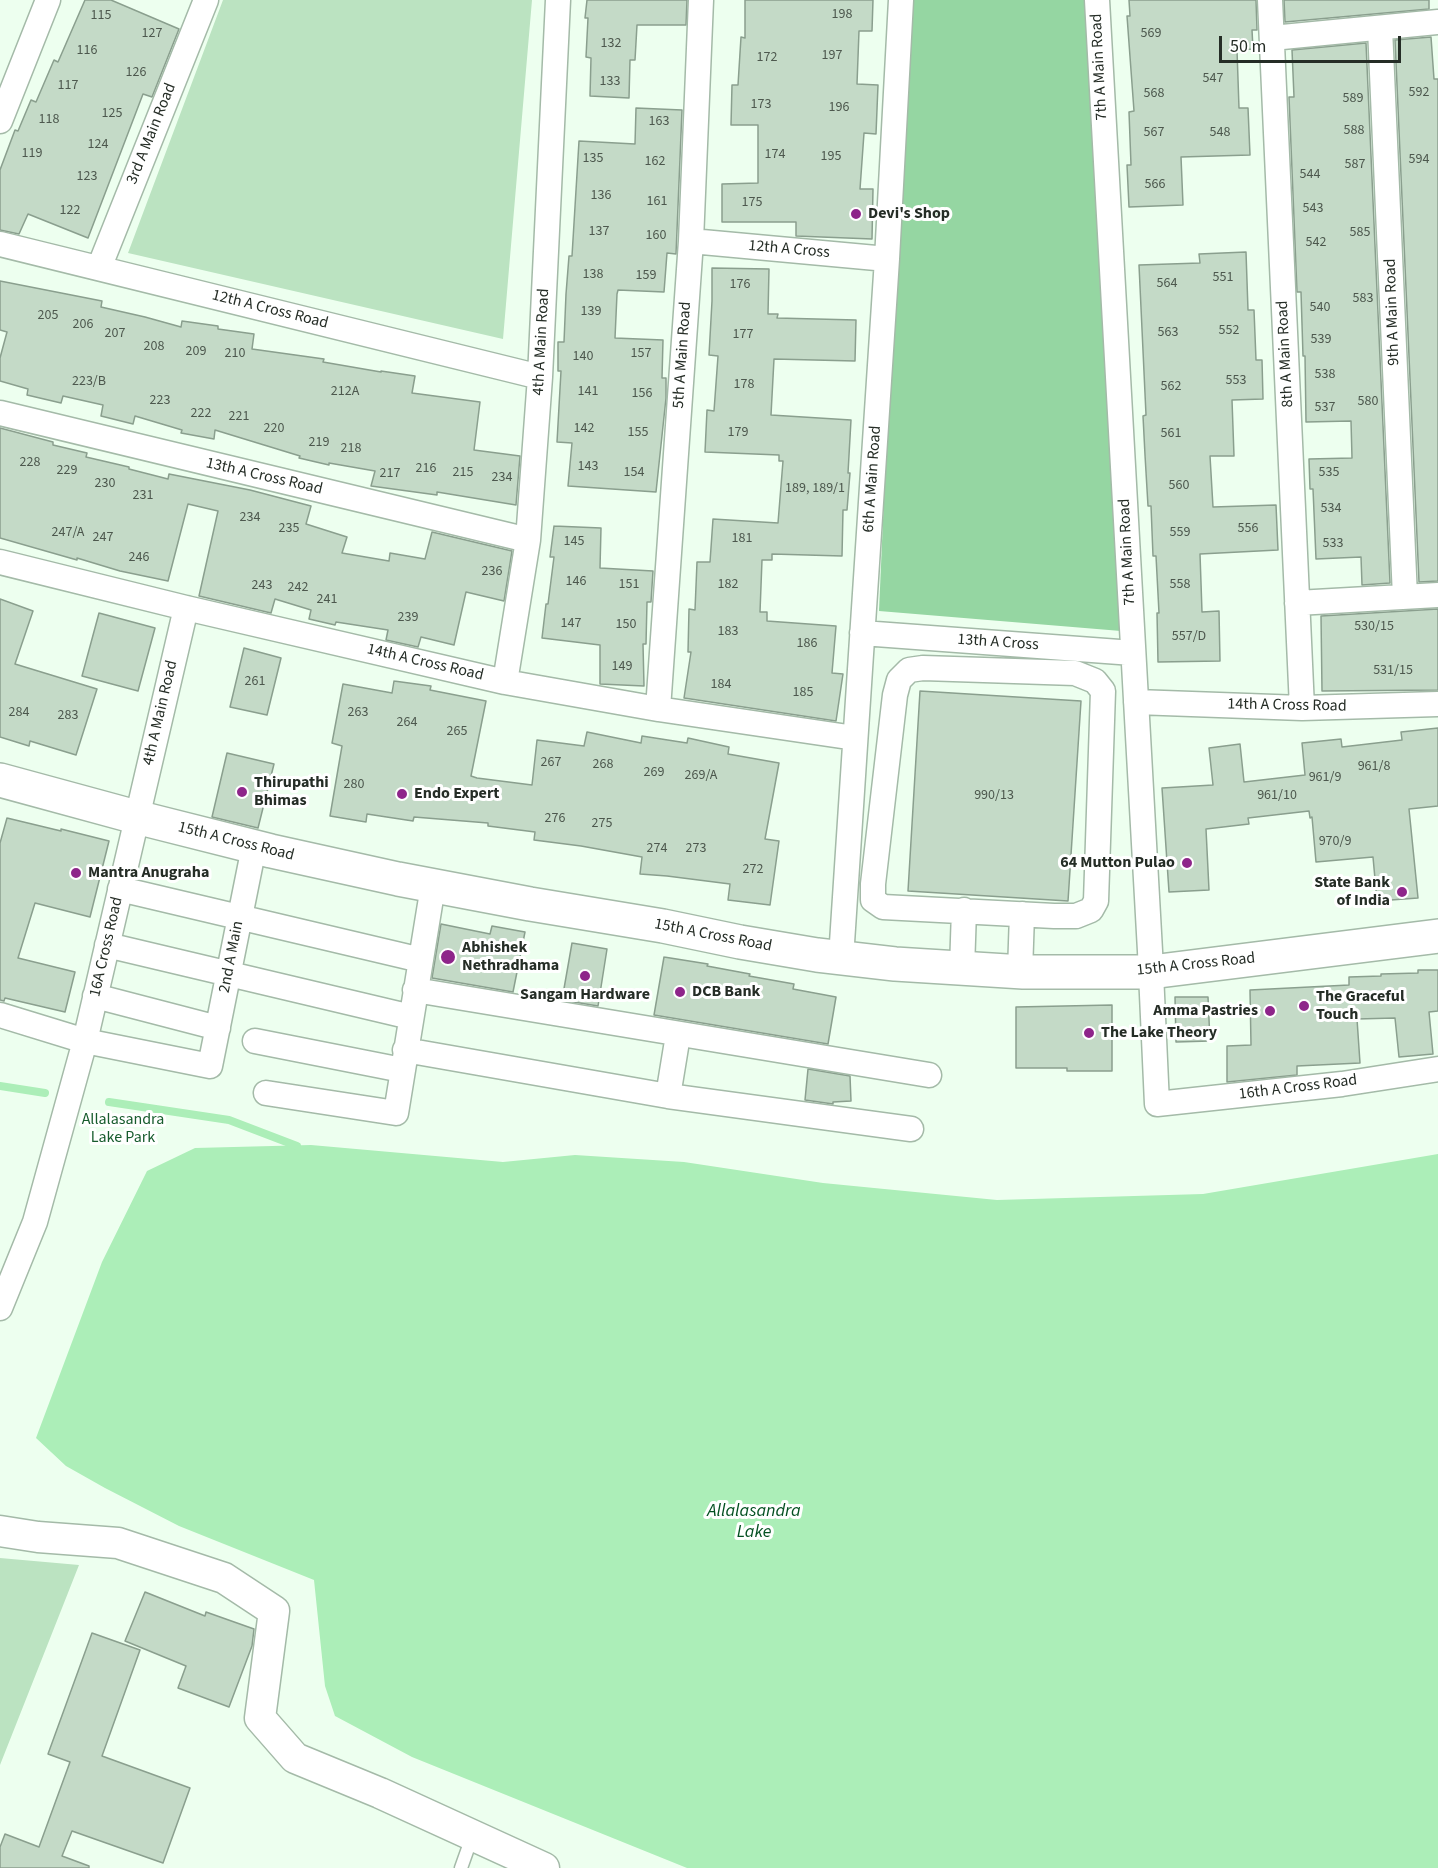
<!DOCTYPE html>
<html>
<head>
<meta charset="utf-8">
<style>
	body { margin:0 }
	#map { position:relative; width:1438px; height:1868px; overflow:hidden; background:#edffef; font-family:"Source Sans 3",sans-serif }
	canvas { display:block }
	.scale { position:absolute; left:1219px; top:36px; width:182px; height:27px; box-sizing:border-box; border:3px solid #252d26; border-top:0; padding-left:8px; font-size:18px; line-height:21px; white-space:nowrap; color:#252d26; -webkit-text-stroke:4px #fff; paint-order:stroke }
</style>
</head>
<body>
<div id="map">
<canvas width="1438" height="1868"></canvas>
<div class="scale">50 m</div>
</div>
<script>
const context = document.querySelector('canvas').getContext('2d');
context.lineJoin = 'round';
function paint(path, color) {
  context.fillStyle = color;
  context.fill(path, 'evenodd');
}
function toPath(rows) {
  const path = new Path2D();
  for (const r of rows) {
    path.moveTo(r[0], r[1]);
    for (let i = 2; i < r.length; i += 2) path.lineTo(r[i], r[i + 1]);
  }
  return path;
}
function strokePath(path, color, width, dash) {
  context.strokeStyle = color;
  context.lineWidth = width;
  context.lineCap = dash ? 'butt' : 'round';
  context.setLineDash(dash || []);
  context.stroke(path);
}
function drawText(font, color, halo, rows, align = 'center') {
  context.font = font + ' "Source Sans 3",sans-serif';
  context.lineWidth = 6;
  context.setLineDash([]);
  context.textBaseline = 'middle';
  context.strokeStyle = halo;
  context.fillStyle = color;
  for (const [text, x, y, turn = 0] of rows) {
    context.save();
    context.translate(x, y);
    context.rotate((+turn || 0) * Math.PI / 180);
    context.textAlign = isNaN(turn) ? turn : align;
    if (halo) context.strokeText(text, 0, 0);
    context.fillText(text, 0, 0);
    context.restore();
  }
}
paint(toPath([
	[223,0,532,0,503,339,128,253],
	[0,1558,79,1565,0,1765]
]), '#bbe3c1');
paint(toPath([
	[906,0,1091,0,1121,631,879,611]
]), '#95d6a2');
paint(toPath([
	[311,1145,503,1162,575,1155,684,1162,823,1183,997,1200,1203,1194,1438,1154,1438,1868,687,1868,412,1757,335,1716,325,1686,314,1580,179,1526,105,1488,66,1466,36,1438,102,1262,147,1171,195,1148]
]), '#aceeb8');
strokePath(toPath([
	[0,1086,45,1093],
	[109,1102,229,1120,297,1146]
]), '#aceeb8', 8);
const building = toPath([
	[85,0,111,0,179,29,152,97,143,94,88,238,28,214,19,234,0,230,0,170,15,130,18,131,31,100,36,102,54,60,58,62,85,0],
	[587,0,687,0,686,25,637,25,635,60,630,60,629,98,590,96,591,58,586,57,588,18,585,18,587,0],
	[745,0,873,0,872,31,859,31,857,84,878,85,876,134,864,133,860,189,873,189,872,239,796,236,796,222,722,222,722,184,758,183,758,125,731,125,732,85,738,85,741,37,745,38,745,0],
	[1129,0,1256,0,1257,30,1252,30,1253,49,1237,50,1239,108,1248,108,1250,155,1181,157,1183,205,1129,207,1127,165,1131,165,1129,112,1134,111,1127,16,1130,16,1129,0],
	[1284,0,1429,0,1429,9,1285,22,1284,0],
	[1431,37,1434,79,1438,79,1438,581,1419,582,1395,40,1431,37],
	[1366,43,1390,583,1362,585,1361,557,1316,559,1313,489,1310,489,1309,459,1352,458,1351,421,1306,422,1305,356,1303,356,1301,292,1297,292,1289,97,1294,97,1292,50,1366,43],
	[636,108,682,110,676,254,667,253,664,292,618,290,617,294,615,338,663,340,662,378,666,378,666,398,656,492,568,486,572,443,557,442,561,371,558,371,558,342,564,342,566,294,569,256,572,256,579,141,635,144,636,108],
	[1246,252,1248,310,1254,310,1256,360,1262,360,1263,399,1232,400,1234,456,1210,456,1213,507,1276,505,1278,550,1200,554,1202,612,1219,611,1220,661,1158,662,1157,613,1159,613,1156,556,1153,556,1151,506,1148,506,1145,455,1143,416,1146,415,1139,265,1200,263,1199,254,1246,252],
	[712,268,769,269,768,314,778,314,777,318,856,320,855,361,774,359,771,415,851,420,848,473,850,473,847,510,843,510,842,556,772,554,772,560,762,560,760,612,767,612,767,621,836,626,832,673,843,674,836,721,684,698,691,652,688,652,689,609,695,610,697,562,710,562,713,519,778,523,783,461,779,461,779,455,705,452,707,410,714,411,718,356,709,355,712,301,712,268],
	[0,281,102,301,101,307,145,317,181,327,182,321,218,326,218,329,254,334,252,349,324,359,323,362,381,372,381,371,415,376,412,393,480,402,474,450,520,456,516,505,437,492,437,495,371,486,375,471,329,463,329,465,299,458,300,456,215,430,214,439,181,433,182,430,135,416,133,424,101,416,103,405,63,396,61,403,27,395,28,389,0,381,0,358,7,332,0,330,0,281],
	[0,428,53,442,53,445,87,453,86,457,129,467,129,469,168,479,169,474,250,490,311,506,306,524,347,537,342,553,389,561,390,553,425,559,432,532,512,551,504,601,466,592,454,645,421,637,418,647,386,640,388,630,336,622,335,625,309,619,311,610,275,599,271,613,199,596,218,511,188,504,168,581,120,571,77,558,77,560,0,538,0,428],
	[554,526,601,528,600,568,653,571,651,602,647,602,646,644,643,644,644,686,600,684,600,645,542,638,546,604,548,604,554,557,550,557,554,526],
	[0,599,33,611,15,664,97,689,76,755,30,741,29,746,0,737,0,599],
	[1438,609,1438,690,1322,691,1321,616,1438,609],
	[99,613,155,628,138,691,82,676,99,613],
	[244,648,281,658,267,715,230,707,244,648],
	[394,681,431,686,430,690,486,701,471,776,477,778,532,785,537,740,584,746,587,732,641,743,642,736,687,743,688,738,729,747,728,754,779,763,765,839,779,841,770,905,728,900,730,884,667,876,640,874,642,857,581,846,534,840,535,832,488,826,488,823,414,817,413,821,367,814,366,822,330,816,342,746,332,743,343,684,392,693,394,681],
	[920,691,1081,701,1068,901,908,891,920,691],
	[1438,728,1438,806,1409,809,1418,898,1377,901,1373,857,1316,862,1312,817,1310,818,1309,811,1248,818,1249,824,1206,829,1209,890,1169,892,1162,788,1213,785,1209,748,1240,744,1244,782,1305,775,1302,743,1341,739,1342,747,1402,740,1401,732,1438,728],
	[227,753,274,764,258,828,212,817,227,753],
	[7,818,61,831,61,829,109,841,90,917,35,903,18,958,75,972,65,1012,5,998,4,1001,0,1000,0,843,7,818],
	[441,924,490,934,492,926,525,932,513,992,432,978,441,924],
	[572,943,607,949,598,1006,562,1000,572,943],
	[664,957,708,964,707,966,750,974,749,976,794,984,793,989,836,997,828,1044,654,1015,664,957],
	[1418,970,1438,970,1438,1011,1429,1012,1433,1054,1399,1057,1395,1018,1357,1019,1360,1063,1297,1066,1297,1075,1227,1082,1227,1046,1251,1045,1250,990,1349,985,1349,977,1381,976,1381,974,1418,973,1418,970],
	[1175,997,1208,997,1210,1041,1176,1042,1175,997],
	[1112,1005,1112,1071,1067,1071,1067,1068,1016,1068,1016,1007,1112,1005],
	[808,1069,850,1076,851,1101,833,1102,833,1104,805,1100,808,1069],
	[145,1592,205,1616,206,1612,254,1629,252,1646,229,1707,178,1688,186,1666,125,1641,145,1592],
	[92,1633,140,1650,102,1756,190,1788,163,1863,72,1831,62,1856,89,1866,89,1868,0,1868,0,1847,5,1834,39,1847,70,1762,48,1754,92,1633]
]);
paint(building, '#c4dac7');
strokePath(building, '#8a9f8e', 1.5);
const service = toPath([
	[461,1868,472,1837]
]);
const minor = toPath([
	[1097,0,1150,951,1157,1104,1342,1084,1438,1069],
	[1270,0,1302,708],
	[1380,28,1405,597],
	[1272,38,1438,22],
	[0,121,48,0],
	[691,241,887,259],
	[0,244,540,377],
	[99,268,206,0],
	[0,413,528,540],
	[0,562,186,608,505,682,658,709,855,738],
	[1297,603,1438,595],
	[862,633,1133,653],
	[923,668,1075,673,1095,681,1103,691,1096,901,1091,910,1076,916,1054,916,883,907,873,900,873,884,895,695,899,680,909,670,923,668],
	[505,682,528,540,540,377,558,0],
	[1136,702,1302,708,1438,704],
	[658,709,691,241,701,0],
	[120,889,421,960],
	[107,945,411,1017],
	[841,958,887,259,901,0],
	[962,969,964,910],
	[1020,972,1022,914],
	[415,990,929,1075],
	[95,996,218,1028],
	[0,1015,85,1041,210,1066,254,847],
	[255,1041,402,1070],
	[405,1050,668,1096,911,1129],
	[266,1093,396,1113,433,886],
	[668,1096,678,1035],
	[0,1308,35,1222,85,1041,186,608]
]);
const tertiary = toPath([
	[0,1531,38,1537,118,1543,224,1578,274,1611,260,1718,295,1758,380,1793,544,1868]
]);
const secondary = toPath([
	[0,780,136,817,271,851,398,879,530,904,663,926,740,942,817,955,895,964,1023,972,1151,972,1438,936]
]);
strokePath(service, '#a4baa8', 15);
strokePath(minor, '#a4baa8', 27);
strokePath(tertiary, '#a4baa8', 33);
strokePath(secondary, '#a4baa8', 36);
strokePath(service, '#fff', 12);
strokePath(minor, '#fff', 24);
strokePath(tertiary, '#fff', 30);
strokePath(secondary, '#fff', 33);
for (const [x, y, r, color] of [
	[856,214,6,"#8e258a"],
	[242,792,6,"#8e258a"],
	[402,794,6,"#8e258a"],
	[1187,863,6,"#8e258a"],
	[76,873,6,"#8e258a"],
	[1402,892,6,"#8e258a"],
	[448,957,8,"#8e258a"],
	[585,976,6,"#8e258a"],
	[680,992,6,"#8e258a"],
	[1304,1006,6,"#8e258a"],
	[1270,1011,6,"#8e258a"],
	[1089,1033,6,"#8e258a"]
]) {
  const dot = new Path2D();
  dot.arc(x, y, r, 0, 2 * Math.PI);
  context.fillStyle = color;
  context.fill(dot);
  strokePath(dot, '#fff', 2);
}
drawText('14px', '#4d584e', null, [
	["198",842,15],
	["115",101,16],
	["127",152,34],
	["569",1151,34],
	["132",611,44],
	["116",87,51],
	["197",832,56],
	["172",767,58],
	["126",136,73],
	["547",1213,79],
	["133",610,82],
	["117",68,86],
	["592",1419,93],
	["568",1154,94],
	["589",1353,99],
	["173",761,105],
	["196",839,108],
	["125",112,114],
	["118",49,120],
	["163",659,122],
	["588",1354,131],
	["567",1154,133],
	["548",1220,133],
	["124",98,145],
	["119",32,154],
	["174",775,155],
	["195",831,157],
	["135",593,159],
	["594",1419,160],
	["162",655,162],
	["587",1355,165],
	["544",1310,175],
	["123",87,177],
	["566",1155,185],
	["136",601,196],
	["161",657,202],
	["175",752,203],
	["543",1313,209],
	["122",70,211],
	["137",599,232],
	["585",1360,233],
	["160",656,236],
	["542",1316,243],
	["138",593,275],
	["159",646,276],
	["551",1223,278],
	["564",1167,284],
	["176",740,285],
	["583",1363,299],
	["540",1320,308],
	["139",591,312],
	["205",48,316],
	["206",83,325],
	["552",1229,331],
	["563",1168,333],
	["207",115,334],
	["177",743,335],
	["539",1321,340],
	["208",154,347],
	["209",196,352],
	["210",235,354],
	["157",641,354],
	["140",583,357],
	["538",1325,375],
	["553",1236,381],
	["223/B",89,382],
	["178",744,385],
	["562",1171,387],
	["212A",345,392],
	["141",588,392],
	["156",642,394],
	["223",160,401],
	["580",1368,402],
	["537",1325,408],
	["222",201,414],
	["221",239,417],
	["220",274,429],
	["142",584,429],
	["155",638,433],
	["179",738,433],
	["561",1171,434],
	["219",319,443],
	["218",351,449],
	["228",30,463],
	["143",588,467],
	["216",426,469],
	["229",67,471],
	["215",463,473],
	["154",634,473],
	["535",1329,473],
	["217",390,474],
	["234",502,478],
	["230",105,484],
	["560",1179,486],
	["189, 189/1",815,489],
	["231",143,496],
	["534",1331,509],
	["234",250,518],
	["235",289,529],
	["556",1248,529],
	["247/A",68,533],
	["559",1180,533],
	["247",103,538],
	["181",742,539],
	["145",574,542],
	["533",1333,544],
	["246",139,558],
	["236",492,572],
	["146",576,582],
	["151",629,585],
	["182",728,585],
	["558",1180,585],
	["243",262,586],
	["242",298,588],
	["241",327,600],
	["239",408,618],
	["147",571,624],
	["150",626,625],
	["530/15",1374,627],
	["183",728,632],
	["557/D",1189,637],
	["186",807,644],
	["149",622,667],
	["531/15",1393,671],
	["261",255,682],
	["184",721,685],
	["185",803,693],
	["284",19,713],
	["263",358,713],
	["283",68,716],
	["264",407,723],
	["265",457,732],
	["267",551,763],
	["268",603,765],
	["961/8",1374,767],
	["269",654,773],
	["269/A",701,776],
	["961/9",1325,778],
	["280",354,785],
	["990/13",994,796],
	["961/10",1277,796],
	["276",555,819],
	["275",602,824],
	["970/9",1335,842],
	["274",657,849],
	["273",696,849],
	["272",753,870]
]);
drawText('16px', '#252d26', '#fff', [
	["7th A Main Road",1100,67,-93],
	["3rd A Main Road",152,134,-68],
	["12th A Cross",789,250,5],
	["12th A Cross Road",270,310,14],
	["9th A Main Road",1393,312,-92],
	["4th A Main Road",542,342,-87],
	["8th A Main Road",1286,354,-93],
	["5th A Main Road",683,355,-86],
	["13th A Cross Road",264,477,13],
	["6th A Main Road",873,479,-86],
	["7th A Main Road",1128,552,-93],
	["13th A Cross",998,643,4],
	["14th A Cross Road",425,663,13],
	["14th A Cross Road",1287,706,1],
	["4th A Main Road",161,713,-77],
	["15th A Cross Road",236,842,14],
	["15th A Cross Road",713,936,11],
	["16A Cross Road",107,947,-77],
	["2nd A Main",232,957,-79],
	["15th A Cross Road",1196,965,-6],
	["16th A Cross Road",1298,1088,-7]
]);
drawText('bold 16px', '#252d26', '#fff', [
	["Devi's Shop",868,214],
	["Thirupathi",254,783],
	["Bhimas",254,801],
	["Endo Expert",414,794],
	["64 Mutton Pulao",1175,863,"right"],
	["Mantra Anugraha",88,873],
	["State Bank",1390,883,"right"],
	["of India",1390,901,"right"],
	["Abhishek",462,948],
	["Nethradhama",462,966],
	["DCB Bank",692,992],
	["Sangam Hardware",585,995,"center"],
	["The Graceful",1316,997],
	["Touch",1316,1015],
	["Amma Pastries",1258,1011,"right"],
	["The Lake Theory",1101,1033]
], 'left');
drawText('16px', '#175c2d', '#fff', [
	["Allalasandra",123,1120],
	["Lake Park",123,1138]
]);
drawText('italic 18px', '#035021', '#fff', [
	["Allalasandra",754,1512],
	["Lake",754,1533]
]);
</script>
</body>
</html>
